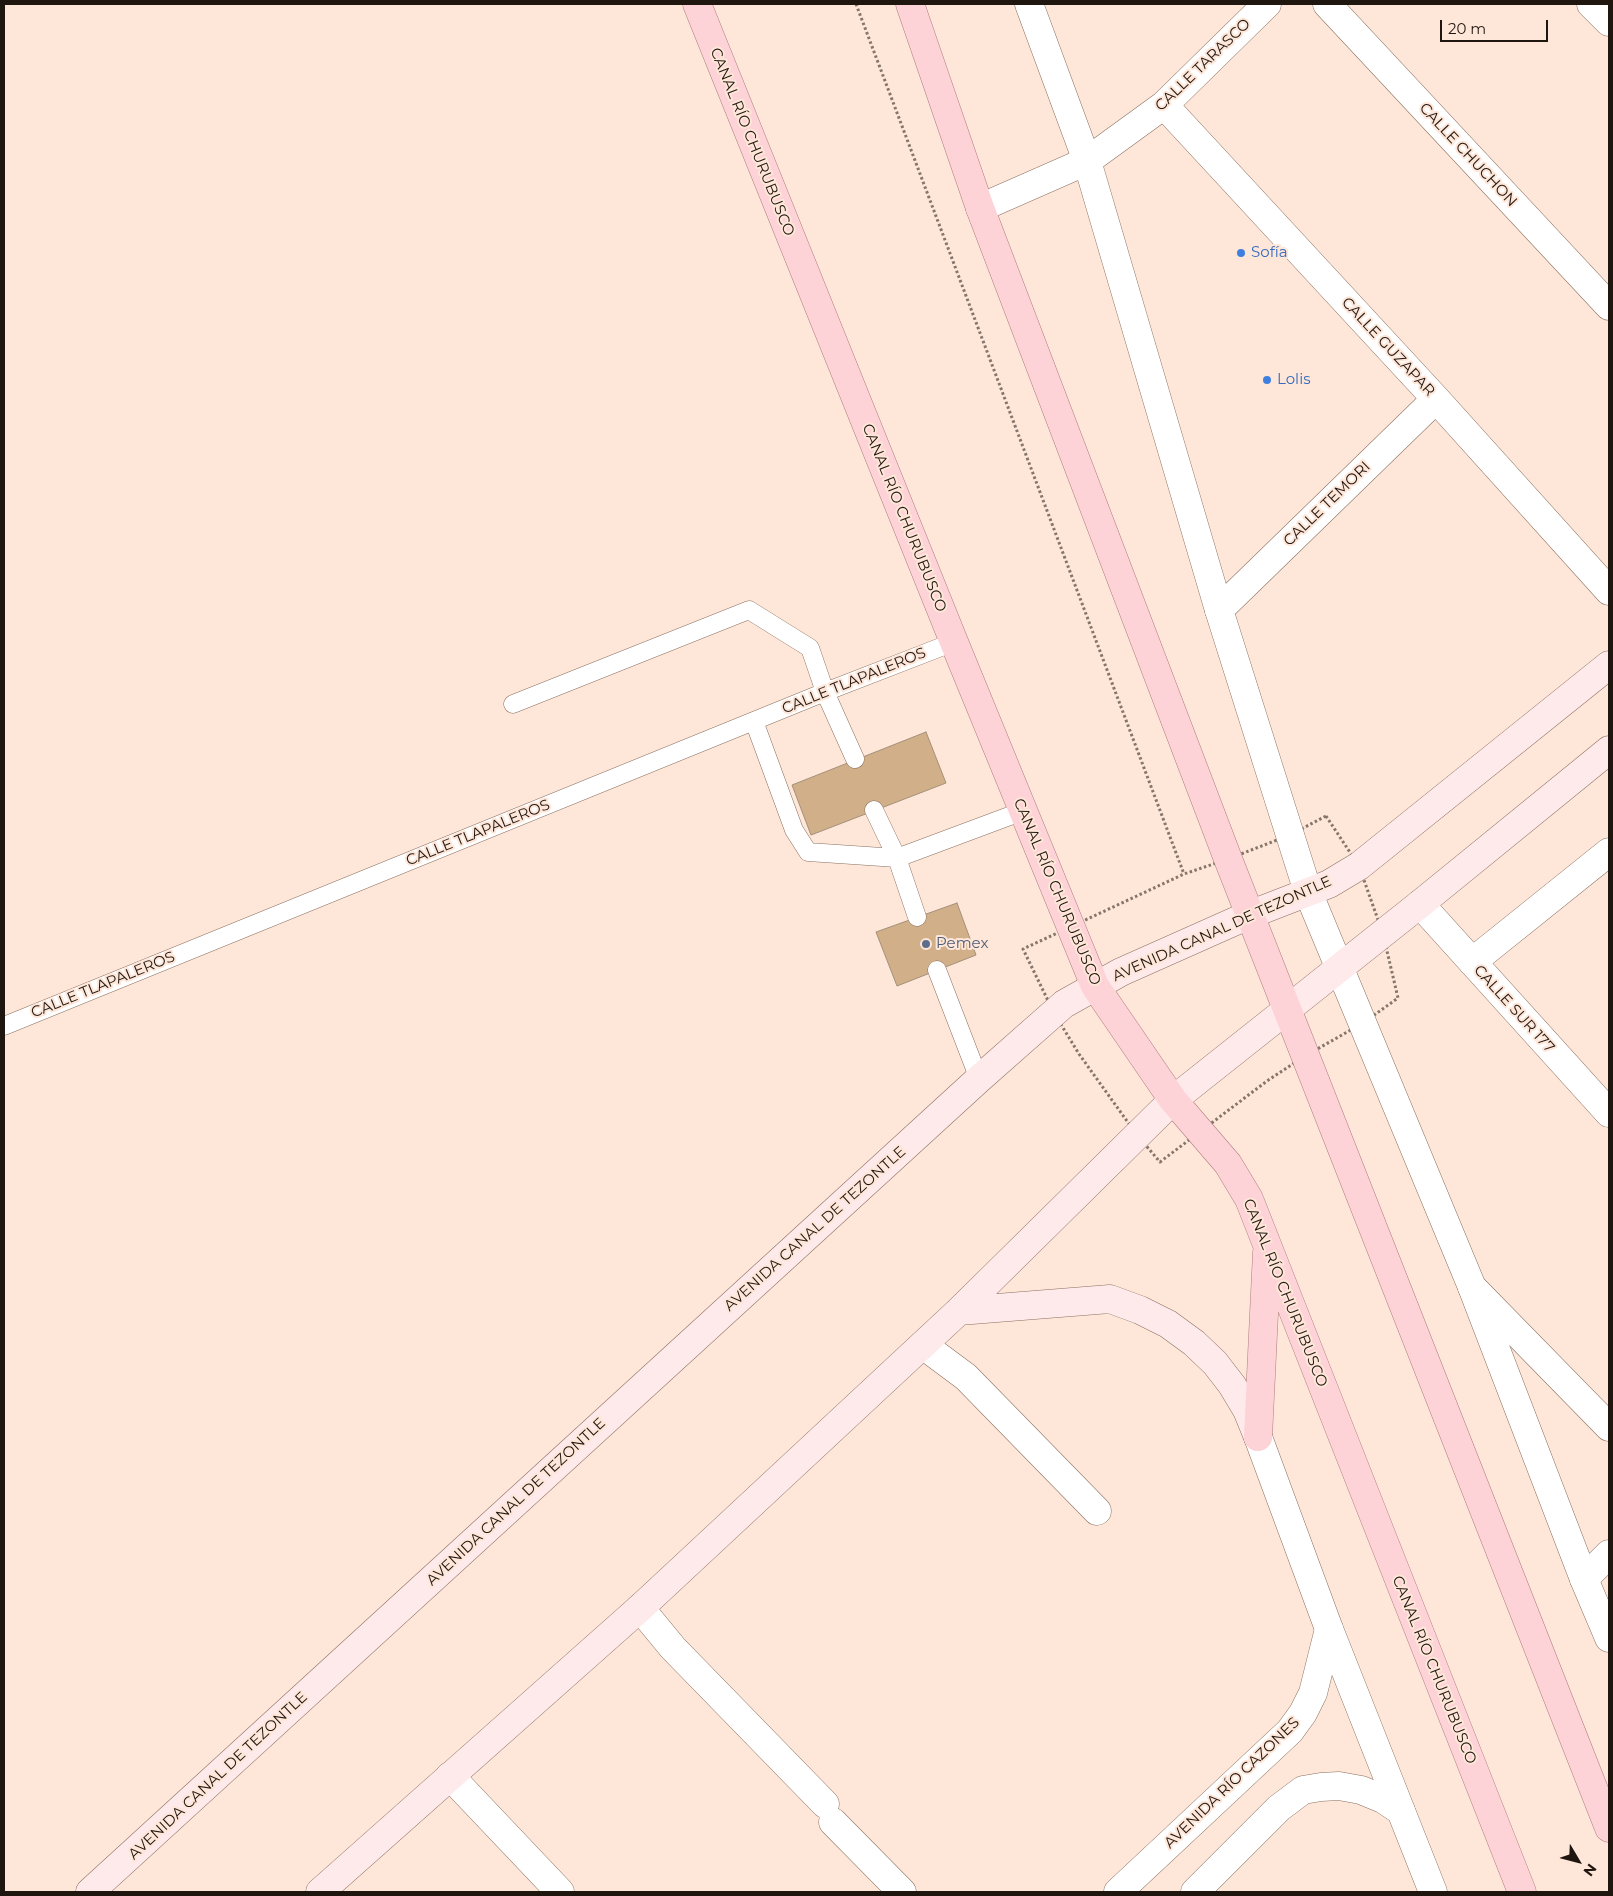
<!DOCTYPE html>
<html>
<head>
<meta charset="utf-8">
<style>
	body { margin:0 }
	#map { position:relative; width:1613px; height:1896px; overflow:hidden; background:#fee6d8; font-family:Montserrat,sans-serif }
	canvas { display:block }
	.frame { position:absolute; inset:0; border:5px solid #201610; pointer-events:none }
	.north { position:absolute; left:1553px; top:1836px; width:50px; height:50px; -webkit-text-stroke:4px #fee6d8; paint-order:stroke; rotate:127deg; font-size:14px; font-weight:700; line-height:20px; text-align:center; color:#201610 }
	.north::after { content:''; display:block; margin:auto; width:18px; height:22px; background:#201610; clip-path:polygon(50% 0,100% 100%,50% 72%,0 100%) }
	.scale { position:absolute; left:1440px; top:20px; width:108px; height:22px; box-sizing:border-box; border:2px solid #201610; border-top:0; padding-left:6px; font-size:15px; line-height:18px; white-space:nowrap; color:#201610; -webkit-text-stroke:4px #fee6d8; paint-order:stroke }
</style>
</head>
<body>
<div id="map">
<canvas width="1613" height="1896"></canvas>
<div class="frame"></div>
<div class="north">N</div>
<div class="scale">20 m</div>
</div>
<script>
const context = document.querySelector('canvas').getContext('2d');
context.lineJoin = 'round';
function paint(path, color) {
  context.fillStyle = color;
  context.fill(path, 'evenodd');
}
function toPath(rows) {
  const path = new Path2D();
  for (const r of rows) {
    path.moveTo(r[0], r[1]);
    for (let i = 2; i < r.length; i += 2) path.lineTo(r[i], r[i + 1]);
  }
  return path;
}
function strokePath(path, color, width, dash) {
  context.strokeStyle = color;
  context.lineWidth = width;
  context.lineCap = dash ? 'butt' : 'round';
  context.setLineDash(dash || []);
  context.stroke(path);
}
function drawText(font, color, halo, rows, align = 'center') {
  context.font = font + ' Montserrat,sans-serif';
  context.lineWidth = 4;
  context.setLineDash([]);
  context.textBaseline = 'middle';
  context.strokeStyle = halo;
  context.fillStyle = color;
  for (const [text, x, y, turn = 0] of rows) {
    context.save();
    context.translate(x, y);
    context.rotate((+turn || 0) * Math.PI / 180);
    context.textAlign = isNaN(turn) ? turn : align;
    if (halo) context.strokeText(text, 0, 0);
    context.fillText(text, 0, 0);
    context.restore();
  }
}
const building = toPath([
	[926,732,946,783,811,835,792,785,926,732],
	[957,903,976,955,897,986,876,932,957,903]
]);
paint(building, '#d0af89');
strokePath(building, '#a4907a', 1);
const service = toPath([
	[513,704,749,610,810,648,825,692,855,759],
	[754,721,794,830,808,852,897,858,874,810],
	[917,917,897,858,1023,811],
	[937,970,979,1079],
	[4,1026,825,692,954,642]
]);
const minor = toPath([
	[1327,4,1609,306],
	[1591,4,1609,22],
	[1164,105,1436,399,1609,591],
	[980,208,1087,161,1164,105,1267,4],
	[1219,610,1436,399],
	[1420,904,1609,1113],
	[1472,962,1609,852],
	[1472,1287,1609,1427],
	[923,1345,966,1377,1097,1511],
	[1584,1579,1609,1554],
	[640,1608,673,1648,825,1804],
	[450,1776,560,1892],
	[833,1822,902,1892],
	[1118,1892,1290,1731,1303,1713,1313,1693,1329,1629],
	[1195,1892,1279,1808,1303,1790,1321,1787,1339,1786,1361,1790,1383,1799,1401,1811]
]);
const tertiary = toPath([
	[1029,4,1087,161,1219,610,1308,892,1472,1287,1584,1579,1609,1638],
	[1258,1437,1329,1629,1433,1892]
]);
const secondary = toPath([
	[959,1311,1110,1299,1140,1310,1168,1324,1194,1343,1215,1363,1232,1385,1247,1410,1258,1437],
	[90,1892,979,1079,1064,1004,1121,972,1249,915,1329,884,1359,866,1609,665],
	[320,1892,640,1608,959,1311,1173,1100,1420,904,1609,750]
]);
const primary = toPath([
	[697,4,954,642,1095,986,1173,1100,1228,1164,1249,1199,1522,1892],
	[910,4,980,208,1228,859,1609,1828],
	[1258,1437,1267,1252]
]);
strokePath(service, '#8a7161', 19);
strokePath(minor, '#8a7161', 29);
strokePath(tertiary, '#8a7161', 29);
strokePath(secondary, '#8a7161', 29);
strokePath(primary, '#ae7d80', 29);
strokePath(toPath([
	[856,4,1184,874],
	[1326,816,1359,866,1383,934,1398,998,1363,1023,1305,1056,1267,1081,1160,1162,1137,1135,1079,1054,1054,1013,1023,949,1184,874,1228,859,1290,835,1326,816]
]), '#85756b', 3, [2.5, 2.5]);
strokePath(service, '#fff', 18);
strokePath(minor, '#fff', 28);
strokePath(tertiary, '#fff', 28);
strokePath(secondary, '#fee9eb', 28);
strokePath(primary, '#fdd3d7', 28);
for (const [x, y, r, color] of [
	[1241,253,5,"#3f7fe0"],
	[1267,380,5,"#3f7fe0"],
	[926,944,5,"#5c6f8a"]
]) {
  const dot = new Path2D();
  dot.arc(x, y, r, 0, 2 * Math.PI);
  context.fillStyle = color;
  context.fill(dot);
  strokePath(dot, '#fee6d8', 2);
}
drawText('15px', '#201610', '#fee6d8', [
	["CALLE TARASCO",1203,65,-44],
	["CANAL RÍO CHURUBUSCO",752,142,68],
	["CALLE CHUCHON",1468,155,47],
	["CALLE GUZAPAR",1388,347,47],
	["CALLE TEMORI",1327,504,-44],
	["CANAL RÍO CHURUBUSCO",904,518,68],
	["CALLE TLAPALEROS",854,681,-22],
	["CALLE TLAPALEROS",478,833,-22],
	["CANAL RÍO CHURUBUSCO",1057,892,67],
	["AVENIDA CANAL DE TEZONTLE",1222,929,-24],
	["CALLE TLAPALEROS",103,985,-22],
	["CALLE SUR 177",1514,1009,48],
	["AVENIDA CANAL DE TEZONTLE",815,1229,-42],
	["CANAL RÍO CHURUBUSCO",1285,1293,68],
	["AVENIDA CANAL DE TEZONTLE",516,1502,-43],
	["CANAL RÍO CHURUBUSCO",1434,1670,68],
	["AVENIDA CANAL DE TEZONTLE",218,1776,-43],
	["AVENIDA RÍO CAZONES",1232,1783,-44]
]);
drawText('15px', '#366cbe', '#fee6d8', [
	["Sofía",1251,253],
	["Lolis",1277,380]
], 'left');
drawText('15px', '#4e5e75', '#fee6d8', [
	["Pemex",936,944]
], 'left');
</script>
</body>
</html>
